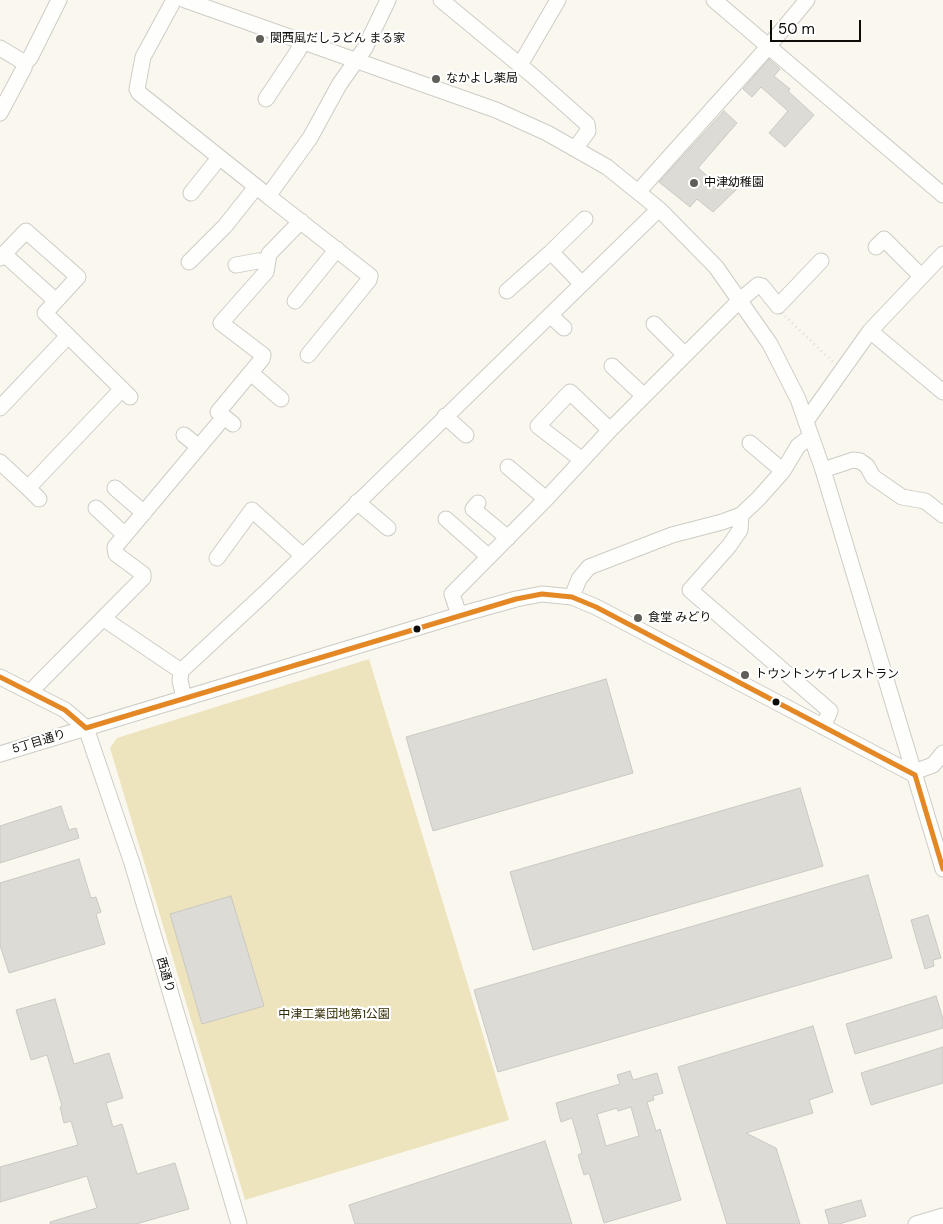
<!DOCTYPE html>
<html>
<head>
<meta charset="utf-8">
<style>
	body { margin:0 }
	#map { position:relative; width:943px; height:1224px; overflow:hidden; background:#faf7ef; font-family:"DM Sans",sans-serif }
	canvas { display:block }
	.scale { position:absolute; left:770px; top:20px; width:91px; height:22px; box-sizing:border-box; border:2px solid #0d0c07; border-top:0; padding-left:6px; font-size:15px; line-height:18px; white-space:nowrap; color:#0d0c07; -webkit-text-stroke:4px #fff; paint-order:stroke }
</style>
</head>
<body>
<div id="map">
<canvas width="943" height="1224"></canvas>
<div class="scale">50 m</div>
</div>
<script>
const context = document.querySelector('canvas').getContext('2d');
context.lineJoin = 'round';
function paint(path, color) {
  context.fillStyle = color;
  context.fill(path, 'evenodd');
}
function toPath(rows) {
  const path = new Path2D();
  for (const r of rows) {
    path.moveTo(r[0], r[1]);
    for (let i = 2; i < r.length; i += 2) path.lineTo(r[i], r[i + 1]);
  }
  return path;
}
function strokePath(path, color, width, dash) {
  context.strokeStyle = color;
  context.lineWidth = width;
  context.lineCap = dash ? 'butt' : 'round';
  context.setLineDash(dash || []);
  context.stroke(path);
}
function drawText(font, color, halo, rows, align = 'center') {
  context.font = font + ' "DM Sans","Noto Sans JP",sans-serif';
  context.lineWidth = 4.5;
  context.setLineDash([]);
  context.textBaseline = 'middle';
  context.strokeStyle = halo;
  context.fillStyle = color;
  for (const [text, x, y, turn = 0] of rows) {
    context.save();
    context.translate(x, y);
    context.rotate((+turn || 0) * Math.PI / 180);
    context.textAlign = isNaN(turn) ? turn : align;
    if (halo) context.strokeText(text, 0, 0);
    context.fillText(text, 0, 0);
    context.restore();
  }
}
paint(toPath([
	[369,659,509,1120,245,1200,110,748,117,738]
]), '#ede4be');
const building = toPath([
	[769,59,780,69,774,76,790,89,788,91,814,115,785,147,769,133,788,111,761,87,752,97,743,89,769,59],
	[724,111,737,123,698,168,719,186,730,176,740,186,713,212,697,199,690,207,659,182,724,111],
	[606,679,633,773,433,831,406,737,606,679],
	[800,788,823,866,533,950,510,872,800,788],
	[61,806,69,830,76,828,79,838,0,863,0,826,61,806],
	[79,859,91,898,96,897,101,912,96,914,105,944,9,973,0,945,0,883,79,859],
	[868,875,892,958,498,1072,474,990,868,875],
	[231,896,264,1006,202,1024,170,914,231,896],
	[928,915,941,958,933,960,934,966,925,969,911,920,928,915],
	[936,996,943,1019,943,1028,855,1054,846,1024,936,996],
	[55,999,74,1064,109,1053,123,1098,106,1103,113,1127,122,1124,137,1174,175,1163,189,1209,136,1224,50,1224,50,1222,97,1208,87,1176,0,1202,0,1167,78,1145,71,1121,64,1123,60,1107,62,1106,47,1055,31,1060,16,1010,55,999],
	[813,1026,833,1092,809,1100,813,1113,746,1133,776,1148,800,1224,727,1224,678,1067,813,1026],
	[943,1047,943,1083,871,1105,861,1073,943,1047],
	[630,1071,633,1080,657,1073,663,1093,653,1096,654,1100,647,1102,656,1131,660,1129,681,1200,604,1223,589,1173,584,1175,578,1155,582,1153,572,1118,561,1122,556,1103,620,1084,617,1075,630,1071],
	[631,1107,639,1136,606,1146,597,1114,617,1108,618,1111,631,1107],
	[545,1141,572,1224,355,1224,349,1205,545,1141],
	[861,1200,866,1216,839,1224,829,1224,825,1210,861,1200]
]);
paint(building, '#dddbd5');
strokePath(building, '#cac8c2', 1);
const minor = toPath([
	[174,0,143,57,137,89,139,93,268,196],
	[185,0,496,110,547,133,607,167,659,209,716,267,770,344,798,399,823,470,943,869],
	[441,0,533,76,587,124,588,131,575,149],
	[714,0,943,195],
	[0,48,25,63,30,58,59,0],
	[520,65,558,0],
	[266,99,298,51,302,42],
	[0,113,24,68,25,63],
	[638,192,768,47,807,0],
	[191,193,219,158],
	[876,247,884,239,921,276],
	[551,252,585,219],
	[4,254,56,301],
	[0,258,26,231,78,277,45,313,130,397],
	[189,262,225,226,256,187],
	[236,265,258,261,268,261],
	[507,291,551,252,582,284],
	[295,301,337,249],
	[550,315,564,328],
	[654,324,685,355],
	[870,331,943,392],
	[308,355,369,280,370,276,268,196,310,138,339,85,365,48,388,0],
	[612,366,644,396],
	[251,373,281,399],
	[0,408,67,337],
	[445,416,466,435],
	[806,421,870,331,943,254],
	[233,424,218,412,262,359,263,355,221,323,266,272,269,254,301,221],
	[184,435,199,447],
	[750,443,783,471],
	[582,460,538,426,570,392,610,430],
	[0,462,28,488,122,389],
	[508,467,546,499],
	[823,470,853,460,860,461,867,466,873,477,902,497,925,501,943,515],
	[28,488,39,499],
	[115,488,144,513],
	[357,502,388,528],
	[478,503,473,509,508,538],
	[96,508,125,535],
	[741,515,740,530,729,546,690,590,830,711,823,727],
	[446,519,489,557],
	[217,558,252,510,302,555],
	[572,597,579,579,589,567,672,535,722,522,741,515,758,499,783,471,798,446,811,436],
	[459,615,452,594,546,499,610,430,740,300,758,285,762,286,778,306,821,261],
	[104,619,181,671],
	[0,677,65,710,86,728],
	[31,691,143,578,143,574,116,554,115,547,224,417],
	[184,699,180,680,181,671,265,593,659,209],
	[86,728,132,863,239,1224],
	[0,754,459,615,516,599,542,594,572,597,596,607,915,775],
	[914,772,933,765,943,753],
	[916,1224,943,1216]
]);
strokePath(minor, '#cdccc5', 17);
strokePath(toPath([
	[785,316,833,362]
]), '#dbdad8', 2.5, [1, 4]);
strokePath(minor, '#fefefd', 15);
strokePath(toPath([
	[0,677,65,710,86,728,516,599,542,594,572,597,596,607,915,775,943,869]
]), '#e48826', 5);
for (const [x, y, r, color] of [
	[260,39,5,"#605e58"],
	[436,79,5,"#605e58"],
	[694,183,5,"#605e58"],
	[638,618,5,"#605e58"],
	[417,629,4.5,"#0d0c07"],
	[745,675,5,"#605e58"],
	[776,702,4.5,"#0d0c07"]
]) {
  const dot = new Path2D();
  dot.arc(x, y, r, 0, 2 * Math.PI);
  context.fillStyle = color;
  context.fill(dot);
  strokePath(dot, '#fff', 2);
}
drawText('12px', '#0d0c07', '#fff', [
	["関西風だしうどん まる家",270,39],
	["なかよし薬局",446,79],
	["中津幼稚園",704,183],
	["食堂 みどり",648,618],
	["トウントンケイレストラン",755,675]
], 'left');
drawText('12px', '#0d0c07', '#fff', [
	["5丁目通り",39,742,-17],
	["西通り",165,975,74]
]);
drawText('12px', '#312901', '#fff', [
	["中津工業団地第1公園",334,1015]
]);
</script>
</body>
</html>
